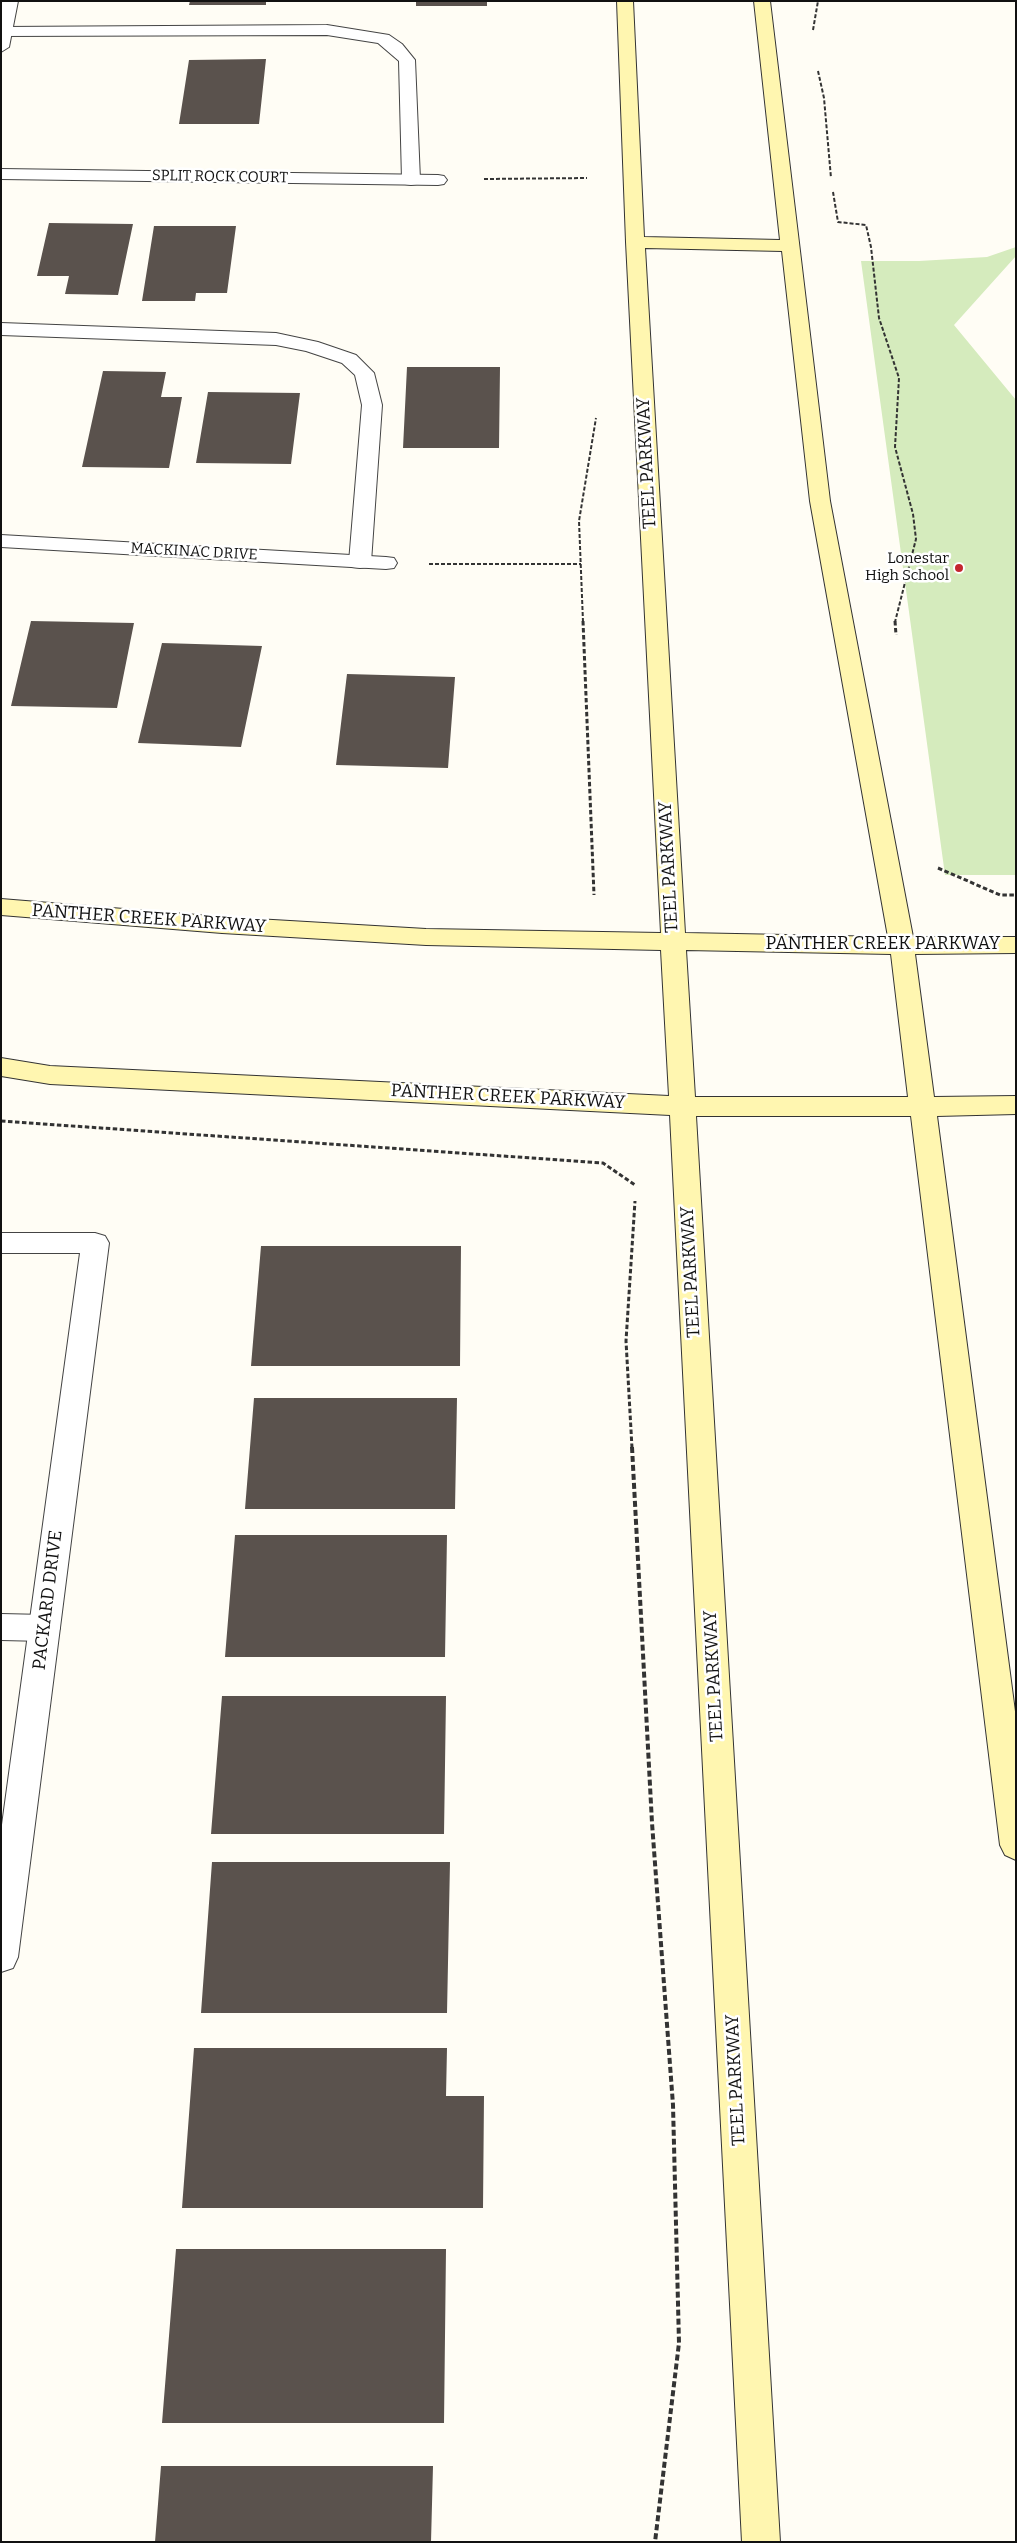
<!DOCTYPE html>
<html>
<head>
<meta charset="utf-8">
<style>
	body { margin:0 }
	#map { position:relative; width:1017px; height:2543px; overflow:hidden; background:#fffdf5; font-family:Bitter,serif }
	canvas { display:block }
	.frame { position:absolute; inset:0; border:2px solid #111; pointer-events:none }
</style>
</head>
<body>
<div id="map">
<canvas width="1017" height="2543"></canvas>
<div class="frame"></div>
</div>
<script>
const context = document.querySelector('canvas').getContext('2d');
context.lineJoin = 'round';
function paint(path, color) {
  context.fillStyle = color;
  context.fill(path, 'evenodd');
}
function toPath(rows) {
  const path = new Path2D();
  for (const r of rows) {
    path.moveTo(r[0], r[1]);
    for (let i = 2; i < r.length; i += 2) path.lineTo(r[i], r[i + 1]);
  }
  return path;
}
function strokePath(path, color, width, dash) {
  context.strokeStyle = color;
  context.lineWidth = width;
  context.lineCap = dash ? 'butt' : 'round';
  context.setLineDash(dash || []);
  context.stroke(path);
}
function drawText(font, color, halo, rows, align = 'center') {
  context.font = font + ' Bitter,serif';
  context.lineWidth = 5;
  context.setLineDash([]);
  context.textBaseline = 'middle';
  context.strokeStyle = halo;
  context.fillStyle = color;
  for (const [text, x, y, turn = 0] of rows) {
    context.save();
    context.translate(x, y);
    context.rotate((+turn || 0) * Math.PI / 180);
    context.textAlign = isNaN(turn) ? turn : align;
    if (halo) context.strokeText(text, 0, 0);
    context.fillText(text, 0, 0);
    context.restore();
  }
}
paint(toPath([
	[1016,247,1016,256,954,325,1016,400,1016,875,945,875,861,261,919,261,987,257]
]), '#d5ebbd');
paint(toPath([
	[190,1,266,1,266,5,189,5],
	[416,1,487,1,487,6,416,6],
	[266,59,259,124,179,124,189,60],
	[49,223,133,224,118,295,65,294,69,276,37,276],
	[154,226,236,226,227,293,196,293,195,301,142,301],
	[407,367,500,367,499,448,403,448],
	[103,371,166,372,161,397,182,397,169,468,82,467],
	[208,392,300,393,291,464,196,463],
	[31,621,134,623,117,708,11,706],
	[162,643,262,646,241,747,138,743],
	[347,674,455,677,448,768,336,765],
	[261,1246,461,1246,460,1366,251,1366],
	[254,1398,457,1398,455,1509,245,1509],
	[235,1535,447,1535,445,1657,225,1657],
	[222,1696,446,1696,444,1834,211,1834],
	[212,1862,450,1862,447,2013,201,2013],
	[194,2048,447,2048,446,2096,484,2096,483,2208,182,2208],
	[176,2249,446,2249,444,2423,162,2423],
	[161,2466,433,2466,431,2542,155,2542]
]), '#5a524d');
const service = toPath([
	[327,25,389,35,402,44,415,60,420,180,417,184,411,185,405,184,402,180,399,61,378,43,327,35,1,36,1,28,4,27,327,25],
	[1,323,276,333,318,342,356,355,374,373,382,405,371,562,368,567,360,568,352,567,349,562,362,405,355,375,342,363,306,351,276,345,1,335,1,323],
	[1,1614,45,1615,56,1619,60,1628,56,1637,45,1641,1,1640,1,1614]
]);
const minor = toPath([
	[2,1,18,1,9,47,1,52,2,1],
	[1,169,438,175,444,176,447,180,444,184,438,185,1,179,1,169],
	[1,535,386,557,394,558,397,563,394,568,386,569,1,547,1,535],
	[1,1233,95,1233,105,1236,109,1243,18,1957,13,1968,1,1972,1,1832,80,1253,1,1253,1,1233]
]);
const secondary = toPath([
	[617,1,633,1,644,237,780,240,754,1,770,1,830,501,913,937,1016,937,1016,953,915,954,934,1097,1016,1096,1016,1114,937,1116,1016,1719,1016,1860,1005,1855,1000,1845,911,1116,696,1116,780,2542,742,2542,670,1115,50,1084,1,1076,1,1058,50,1066,669,1096,661,950,426,945,222,933,1,915,1,899,222,917,426,929,661,933,626,242,617,1],
	[645,248,782,251,810,501,888,937,685,933,645,248],
	[686,950,891,954,908,1097,695,1097,686,950]
]);
strokePath(service, '#444', 2);
strokePath(minor, '#444', 2);
strokePath(secondary, '#333', 2);
strokePath(toPath([
	[813,30,818,1],
	[818,71,824,98,831,178],
	[484,179,587,178],
	[833,192,838,222,866,225,871,247,879,318,899,378,895,447,913,514,916,539,895,622],
	[429,564,581,564],
	[583,622,579,521,596,418]
]), '#333', 2, [4, 2]);
strokePath(toPath([
	[583,621,594,895],
	[895,621,896,635],
	[938,868,1000,895,1016,895],
	[1,1121,603,1163,635,1185],
	[632,1448,626,1341,635,1201]
]), '#333', 3, [4.5, 2.5]);
strokePath(toPath([
	[632,1447,652,1823,673,2105,679,2343,655,2542]
]), '#333', 4, [6, 3]);
paint(service, '#fff');
paint(minor, '#fff');
paint(secondary, '#fff6b0');
for (const [x, y, r, color] of [
	[959,568,5,"#c4262e"]
]) {
  const dot = new Path2D();
  dot.arc(x, y, r, 0, 2 * Math.PI);
  context.fillStyle = color;
  context.fill(dot);
  strokePath(dot, '#fff', 2);
}
drawText('15px', '#111', '#fff', [
	["SPLIT ROCK COURT",220,177,1],
	["MACKINAC DRIVE",194,552,3]
]);
drawText('15px', '#111', '#fff', [
	["Lonestar",949,559],
	["High School",949,576]
], 'right');
drawText('18px', '#111', '#fff', [
	["TEEL PARKWAY",647,463,-93],
	["TEEL PARKWAY",669,867,-93],
	["PANTHER CREEK PARKWAY",149,919,4],
	["PANTHER CREEK PARKWAY",883,944],
	["PANTHER CREEK PARKWAY",508,1097,3],
	["TEEL PARKWAY",691,1272,-93],
	["PACKARD DRIVE",48,1600,-83],
	["TEEL PARKWAY",714,1676,-93],
	["TEEL PARKWAY",736,2080,-93]
]);
</script>
</body>
</html>
